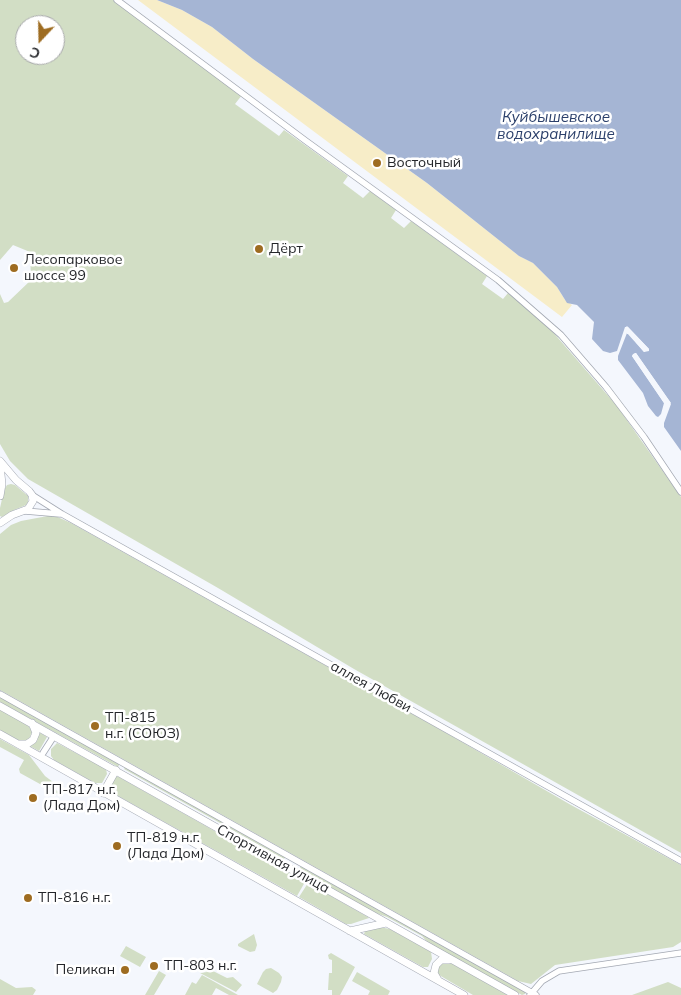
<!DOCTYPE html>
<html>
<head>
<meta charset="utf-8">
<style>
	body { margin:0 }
	#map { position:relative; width:681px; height:995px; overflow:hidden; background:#f4f7fd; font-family:Mulish,sans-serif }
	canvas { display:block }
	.north { position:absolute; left:15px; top:15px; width:50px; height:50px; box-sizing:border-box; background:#fff; border:1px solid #a7a8aa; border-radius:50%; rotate:201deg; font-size:14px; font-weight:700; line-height:20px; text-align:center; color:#24262a }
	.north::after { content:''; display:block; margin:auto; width:18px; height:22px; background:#9e6c21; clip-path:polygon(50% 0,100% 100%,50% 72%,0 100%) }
</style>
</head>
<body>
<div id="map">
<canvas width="681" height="995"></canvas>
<div class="north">С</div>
</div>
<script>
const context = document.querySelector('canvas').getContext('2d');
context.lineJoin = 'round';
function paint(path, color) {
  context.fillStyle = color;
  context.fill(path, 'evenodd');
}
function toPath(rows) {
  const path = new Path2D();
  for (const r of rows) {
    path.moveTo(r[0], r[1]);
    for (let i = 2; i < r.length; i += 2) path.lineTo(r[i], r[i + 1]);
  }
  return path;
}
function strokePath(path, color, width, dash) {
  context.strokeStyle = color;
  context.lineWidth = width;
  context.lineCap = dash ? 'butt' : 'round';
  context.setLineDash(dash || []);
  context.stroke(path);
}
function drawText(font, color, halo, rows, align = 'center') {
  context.font = font + ' Mulish,sans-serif';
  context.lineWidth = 5;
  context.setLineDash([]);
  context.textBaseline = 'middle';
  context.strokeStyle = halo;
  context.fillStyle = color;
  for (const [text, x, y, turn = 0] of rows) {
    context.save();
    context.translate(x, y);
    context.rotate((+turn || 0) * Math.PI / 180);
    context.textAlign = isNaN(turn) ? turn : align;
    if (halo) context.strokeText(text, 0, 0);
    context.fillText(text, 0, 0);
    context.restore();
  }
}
paint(toPath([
	[0,0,113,0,242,95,235,104,279,136,284,130,348,176,343,183,363,198,370,191,396,210,391,218,404,228,411,221,421,228,487,276,482,284,503,299,508,293,514,298,552,331,617,406,681,497,681,853,354,669,218,588,28,479,10,461,0,444,0,294,4,303,8,302,31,280,30,252,13,245,0,260],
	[25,25,55,25,55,55,25,55],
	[11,484,15,485,28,496,28,502,26,505,14,510,2,517,0,516,0,508,4,490,7,485],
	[53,515,71,523,448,734,571,805,681,865,681,942,673,947,555,965,531,984,518,981,0,690,0,534,11,525,21,521],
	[0,696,120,763,118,767,0,702],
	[0,710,28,725,32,732,29,739,25,741,20,741,0,730],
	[39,732,47,737,39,751,30,746,37,741],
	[0,739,29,755,45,776,53,782,51,787,59,792,58,794,20,773,19,769,24,760,0,747],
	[57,743,106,769,107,774,102,783,95,783,54,760,51,756,51,749],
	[126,766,286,856,284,859,124,769],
	[116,776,119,777,305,882,297,896,111,792,109,787],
	[302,864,526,992,525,994,522,995,429,944,422,936,387,917,373,912,318,881,300,868],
	[308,883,368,917,369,918,351,924,346,924,299,897],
	[379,927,390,929,431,952,432,959,428,967,423,967,364,934,365,931],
	[254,934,257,945,255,951,250,952,238,946,238,944],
	[126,946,146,957,140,967,120,956],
	[331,953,355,967,340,995,332,995,332,990,328,990,329,973,332,973,332,960,329,959,328,955],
	[449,962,508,995,473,995,439,975,437,971,439,964],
	[202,965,211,965,209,969,227,978,233,977,242,985,236,992,200,973,207,972,201,968],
	[271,968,279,973,282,977,281,982,277,990,273,993,257,984,263,972,266,969],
	[159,971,166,975,154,995,145,995],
	[357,972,390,991,388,995,368,995,370,991,352,981],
	[202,975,213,981,238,995,229,995,216,988,212,995,185,995,192,982,196,984],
	[0,979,16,988,32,987,36,990,33,995,0,995],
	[668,982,681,988,681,995,632,995]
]), '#d2dec5');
paint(toPath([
	[138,0,157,0,182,10,212,27,253,59,427,183,519,256,533,263,557,287,565,300,572,305,562,317]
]), '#f7edc8');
paint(toPath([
	[157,0,681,0,681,451,664,427,664,423,671,404,670,402,636,353,633,354,632,356,664,403,661,414,658,417,656,416,648,406,643,393,618,360,618,356,627,333,644,352,649,349,628,327,625,327,617,351,610,353,603,351,592,339,594,322,577,305,567,303,557,287,533,263,519,256,427,183,253,59,212,27,182,10]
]), '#a5b5d4');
paint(toPath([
	[627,326,649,349,649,351,644,352,629,334,627,334,625,328],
	[635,353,636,353,671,403,668,403,665,399,667,403,664,403,632,356]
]), '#f4f7fd');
const minor = toPath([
	[117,0,306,141,498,280,561,335,606,387,644,437,681,492],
	[32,495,62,514,681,861],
	[25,511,60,514],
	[0,694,536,995],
	[43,753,54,736],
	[530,995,542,981,559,971,681,953]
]);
const major = toPath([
	[0,461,16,480,29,491,32,495,33,501,28,509,12,515,0,523],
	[0,465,2,484,0,496],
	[0,706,515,995],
	[0,734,464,995],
	[18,744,27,744,33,740,36,733,32,723],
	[103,793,116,770],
	[350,931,386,923],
	[438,980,434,973,436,965,441,960,449,960]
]);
strokePath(minor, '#a3a8b2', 7);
strokePath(major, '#a3a8b2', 8);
strokePath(minor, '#fff', 5.5);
strokePath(major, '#fff', 7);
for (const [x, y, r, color] of [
	[377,163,5,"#9e6c21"],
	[259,249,5,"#9e6c21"],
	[14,268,5,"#9e6c21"],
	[95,726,5,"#9e6c21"],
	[33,798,5,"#9e6c21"],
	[117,846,5,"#9e6c21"],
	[28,898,5,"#9e6c21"],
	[154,966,5,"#9e6c21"],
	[125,970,5,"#9e6c21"]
]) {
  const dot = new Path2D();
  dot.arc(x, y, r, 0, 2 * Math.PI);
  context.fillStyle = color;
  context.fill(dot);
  strokePath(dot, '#fff', 2);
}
drawText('14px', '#24262a', '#fff', [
	["Восточный",387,163],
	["Дёрт",269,249],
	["Лесопарковое",24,260],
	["шоссе 99",24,276],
	["ТП-815",105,718],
	["н.г. (СОЮЗ)",105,734],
	["ТП-817 н.г.",43,790],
	["(Лада Дом)",43,806],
	["ТП-819 н.г.",127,838],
	["(Лада Дом)",127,854],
	["ТП-816 н.г.",38,898],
	["ТП-803 н.г.",164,966],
	["Пеликан",115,970,"right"]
], 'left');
drawText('14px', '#24262a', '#fff', [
	["аллея Любви",371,687,29],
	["Спортивная улица",273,859,29]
]);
drawText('italic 15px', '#2c406b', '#fff', [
	["Куйбышевское",556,117],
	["водохранилище",556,134]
]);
</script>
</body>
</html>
